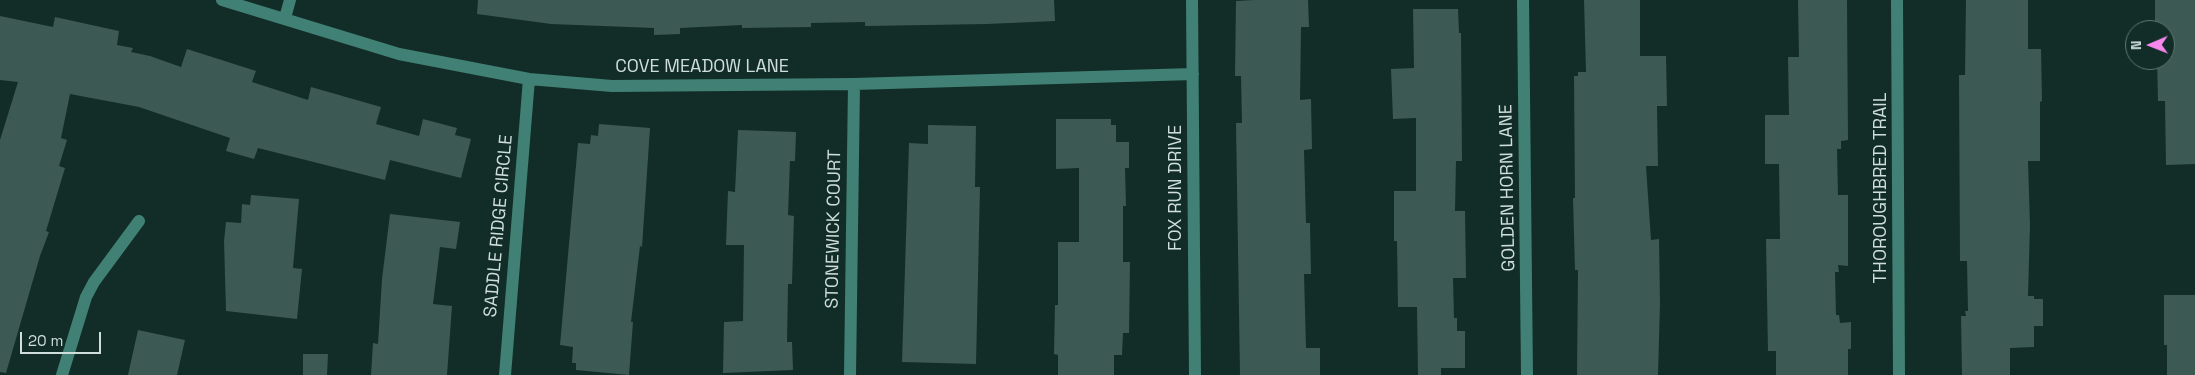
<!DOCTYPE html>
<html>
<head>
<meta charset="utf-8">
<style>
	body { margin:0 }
	#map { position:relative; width:2195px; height:375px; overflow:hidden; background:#122d28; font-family:"Space Grotesk",sans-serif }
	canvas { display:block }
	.north { position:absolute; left:2125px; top:20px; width:50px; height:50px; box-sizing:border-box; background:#122d28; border:1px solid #5e7470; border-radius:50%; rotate:269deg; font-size:14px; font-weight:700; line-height:20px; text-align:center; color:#cfdedb }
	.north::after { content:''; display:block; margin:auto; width:18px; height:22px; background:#f688ed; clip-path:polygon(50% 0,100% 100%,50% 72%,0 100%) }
	.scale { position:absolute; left:20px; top:332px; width:81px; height:22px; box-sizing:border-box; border:2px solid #cfdedb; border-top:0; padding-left:6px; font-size:15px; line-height:18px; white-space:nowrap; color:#cfdedb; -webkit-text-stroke:4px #122d28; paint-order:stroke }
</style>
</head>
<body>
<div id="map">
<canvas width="2195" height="375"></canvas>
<div class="north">N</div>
<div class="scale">20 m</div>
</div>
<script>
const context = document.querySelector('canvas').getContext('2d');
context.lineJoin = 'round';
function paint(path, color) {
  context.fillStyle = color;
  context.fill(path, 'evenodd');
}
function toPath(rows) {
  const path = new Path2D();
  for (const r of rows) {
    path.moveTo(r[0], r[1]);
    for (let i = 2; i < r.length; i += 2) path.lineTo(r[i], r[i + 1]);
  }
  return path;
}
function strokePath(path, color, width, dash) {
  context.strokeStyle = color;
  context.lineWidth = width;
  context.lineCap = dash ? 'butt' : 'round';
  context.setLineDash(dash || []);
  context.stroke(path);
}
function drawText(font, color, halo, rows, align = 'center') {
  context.font = font + ' "Space Grotesk",sans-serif';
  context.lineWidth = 5;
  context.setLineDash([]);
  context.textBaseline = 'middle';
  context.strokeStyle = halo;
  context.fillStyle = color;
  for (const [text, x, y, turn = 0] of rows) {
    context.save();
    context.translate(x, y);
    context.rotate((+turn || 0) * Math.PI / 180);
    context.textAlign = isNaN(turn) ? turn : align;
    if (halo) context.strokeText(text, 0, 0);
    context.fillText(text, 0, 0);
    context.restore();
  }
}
paint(toPath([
	[478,0,1054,0,1055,21,987,24,865,26,865,22,811,23,811,27,742,28,742,25,680,28,680,34,654,35,654,28,551,24,477,14],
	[1254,0,1308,0,1309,27,1301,27,1300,100,1311,99,1312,149,1304,150,1306,223,1310,223,1311,274,1304,274,1306,348,1320,348,1320,375,1240,375,1236,123,1242,123,1241,76,1235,76,1236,1],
	[1584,0,1640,0,1640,56,1666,56,1667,106,1657,106,1658,166,1646,166,1651,240,1659,239,1660,303,1658,375,1577,375,1578,270,1575,270,1573,198,1575,198,1574,76,1578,76,1578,72,1586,72],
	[1798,0,1847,0,1848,140,1841,141,1841,149,1837,149,1838,195,1848,195,1848,266,1838,265,1839,272,1835,272,1836,315,1839,315,1840,323,1851,322,1851,349,1848,349,1848,375,1776,375,1776,351,1768,351,1766,239,1780,239,1779,164,1765,164,1765,115,1789,115,1788,57,1799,57],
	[1966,0,2028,0,2028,49,2041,49,2042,101,2040,102,2040,161,2028,161,2030,225,2028,296,2034,296,2034,299,2043,299,2043,326,2034,326,2034,347,2010,348,2010,375,1962,375,1961,316,1966,316,1965,311,1968,311,1967,261,1960,261,1959,75,1965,75],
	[2155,0,2195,0,2195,164,2166,165,2165,101,2158,101,2157,60,2165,60,2165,30,2155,30],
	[1413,9,1458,9,1459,33,1461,33,1462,161,1456,161,1455,211,1465,211,1466,278,1453,278,1454,318,1457,318,1457,331,1465,331,1465,368,1441,368,1441,375,1418,375,1417,307,1398,307,1397,241,1394,241,1394,191,1416,191,1416,118,1393,119,1391,69,1414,68],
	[0,16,53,27,55,17,119,31,117,45,133,48,131,52,150,56,181,67,187,49,256,71,252,82,308,100,311,87,381,107,376,124,419,136,423,119,457,128,455,135,471,139,461,178,390,160,385,180,258,148,254,159,226,151,230,138,139,107,70,94,61,138,67,140,59,166,65,168,46,231,49,232,40,256,6,373,0,372,0,140,18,82,0,80],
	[1056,119,1111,119,1111,125,1116,125,1116,142,1129,142,1129,168,1125,168,1126,206,1123,206,1123,262,1130,262,1129,333,1123,333,1122,355,1114,355,1114,375,1058,375,1058,355,1054,354,1055,305,1058,305,1058,242,1079,242,1079,168,1056,169],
	[599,124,650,128,642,247,640,246,631,322,633,322,629,375,576,370,576,363,572,363,573,347,560,345,578,143,590,144,591,135,598,136],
	[928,125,976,126,975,187,980,187,976,364,902,362,909,143,928,144],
	[738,130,796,132,795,161,790,161,788,215,794,216,792,284,788,284,787,342,792,342,793,370,723,373,724,322,743,321,744,245,726,245,728,191,735,192],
	[251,195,299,199,293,268,302,269,297,319,226,311,224,241,226,222,241,223,242,204,250,205],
	[390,214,460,222,456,249,440,247,433,304,452,306,447,375,371,375,373,343,378,344,382,279],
	[2164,295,2195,295,2195,375,2167,375,2167,345,2164,345],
	[138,330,185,340,177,375,128,375],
	[303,354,328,354,327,375,303,375]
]), '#3d5953');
strokePath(toPath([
	[222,0,399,54,529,79,612,86,854,84,1193,74],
	[1192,0,1195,375],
	[1523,0,1527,375],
	[1897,0,1899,375],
	[285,18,290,0],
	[62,375,86,297,94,282,139,221],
	[505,375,529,79],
	[850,375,854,84]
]), '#418175', 12);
drawText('18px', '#cfdedb', '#122d28', [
	["COVE MEADOW LANE",702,67],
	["FOX RUN DRIVE",1176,188,-90],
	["GOLDEN HORN LANE",1508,188,-91],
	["THOROUGHBRED TRAIL",1881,188,-90],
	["SADDLE RIDGE CIRCLE",499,226,-85],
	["STONEWICK COURT",834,229,-89]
]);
</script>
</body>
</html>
